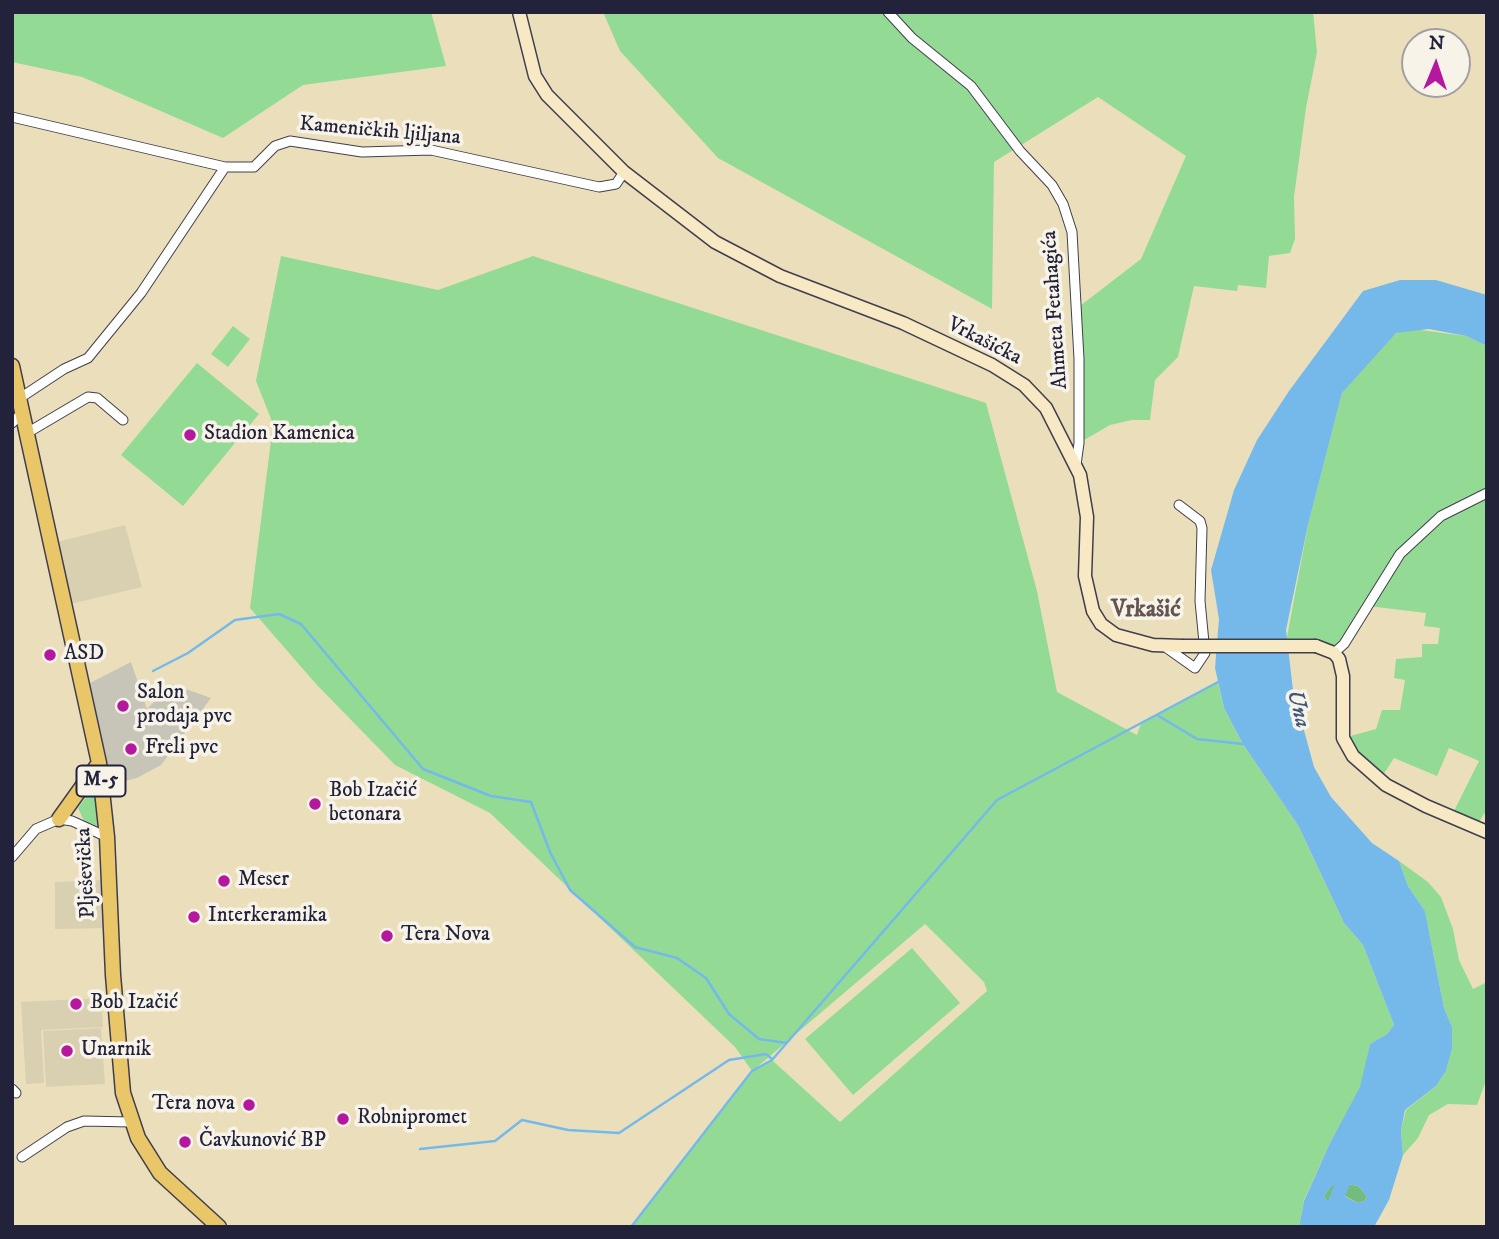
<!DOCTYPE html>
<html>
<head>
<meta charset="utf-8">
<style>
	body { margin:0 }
	#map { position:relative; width:1499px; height:1239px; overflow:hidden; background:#ebdfbb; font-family:"IM FELL DW Pica",serif }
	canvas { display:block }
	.frame { position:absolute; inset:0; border:14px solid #22223b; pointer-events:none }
	.north { position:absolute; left:1401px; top:28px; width:70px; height:70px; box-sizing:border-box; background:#f7f3e8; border:2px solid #a29fa3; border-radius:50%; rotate:2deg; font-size:19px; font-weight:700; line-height:28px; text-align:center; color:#22223b }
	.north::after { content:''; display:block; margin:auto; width:24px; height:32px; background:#b5179e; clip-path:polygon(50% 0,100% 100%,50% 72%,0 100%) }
</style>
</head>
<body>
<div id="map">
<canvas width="1499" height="1239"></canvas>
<div class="frame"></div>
<div class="north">N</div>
</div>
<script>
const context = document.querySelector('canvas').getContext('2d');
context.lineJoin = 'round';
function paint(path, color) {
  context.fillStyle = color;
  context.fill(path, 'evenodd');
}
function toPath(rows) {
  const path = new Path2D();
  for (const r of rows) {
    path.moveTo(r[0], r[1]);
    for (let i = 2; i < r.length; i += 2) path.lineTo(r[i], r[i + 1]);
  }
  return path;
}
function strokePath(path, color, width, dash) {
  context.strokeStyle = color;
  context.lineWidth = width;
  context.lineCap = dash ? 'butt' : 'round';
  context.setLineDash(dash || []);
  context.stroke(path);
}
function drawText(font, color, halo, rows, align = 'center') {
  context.font = font + ' "IM FELL DW Pica",serif';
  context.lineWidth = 7;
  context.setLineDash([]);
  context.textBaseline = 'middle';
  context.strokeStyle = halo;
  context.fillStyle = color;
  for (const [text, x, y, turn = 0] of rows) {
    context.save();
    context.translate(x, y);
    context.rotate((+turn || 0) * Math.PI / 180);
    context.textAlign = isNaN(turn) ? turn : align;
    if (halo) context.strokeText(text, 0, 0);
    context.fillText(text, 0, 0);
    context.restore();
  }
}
paint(toPath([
	[125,525,142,587,62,606,49,544],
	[105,880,109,928,55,929,55,882],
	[101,998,103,1027,41,1030,44,1083,26,1084,21,1002],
	[101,1028,105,1084,46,1087,43,1031]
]), '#d9d0b2');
paint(toPath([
	[131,662,147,709,172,684,211,698,161,765,137,778,109,785,88,684]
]), '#c7c5b8');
paint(toPath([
	[12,12,431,12,446,66,303,85,223,138,82,77,12,62],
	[603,12,1313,12,1317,52,1306,108,1294,197,1295,239,1290,253,1269,256,1266,288,1238,285,1237,291,1194,286,1178,357,1155,380,1150,420,1132,420,1110,425,1079,443,1076,309,1141,259,1186,156,1098,97,994,162,992,309,718,158,620,51],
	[281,256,438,290,533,256,986,403,1037,591,1057,692,1137,735,1141,723,1218,682,1224,708,1243,744,1299,827,1344,923,1363,945,1394,1025,1387,1034,1370,1044,1361,1087,1329,1145,1304,1200,1299,1227,631,1227,752,1071,735,1047,490,813,395,765,316,684,250,608,273,424,256,381],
	[925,924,984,982,987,991,840,1122,772,1060,756,1068],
	[233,326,250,339,228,367,211,354],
	[1413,329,1466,336,1487,346,1487,809,1476,827,1451,817,1479,761,1449,748,1437,776,1394,758,1380,780,1343,738,1376,729,1382,710,1400,710,1405,680,1394,678,1396,659,1422,657,1422,644,1438,644,1440,628,1424,626,1426,613,1368,606,1334,653,1285,647,1308,525,1342,393,1382,345,1396,333],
	[197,363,259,414,183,506,121,455],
	[96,784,101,832,84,821,78,808],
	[1399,861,1428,882,1441,897,1453,929,1459,960,1473,989,1487,982,1487,1078,1477,1105,1448,1104,1429,1115,1418,1138,1403,1155,1401,1130,1406,1110,1436,1086,1446,1071,1452,1049,1452,1027,1444,1008,1425,911,1408,886],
	[912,948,960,1003,853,1095,805,1039]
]), '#93db95');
paint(toPath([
	[1341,1183,1358,1186,1367,1196,1365,1201,1358,1203,1345,1196,1336,1196,1328,1203,1324,1196,1332,1185]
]), '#76bb7e');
paint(toPath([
	[1400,280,1436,280,1487,295,1487,346,1466,336,1429,329,1396,333,1342,393,1308,525,1286,630,1293,690,1314,767,1331,797,1372,843,1399,861,1408,886,1425,911,1444,1008,1452,1027,1452,1049,1446,1071,1436,1086,1405,1110,1401,1130,1403,1155,1389,1200,1374,1227,1299,1227,1304,1201,1329,1145,1360,1087,1370,1044,1387,1034,1394,1025,1363,945,1344,923,1299,827,1243,744,1224,708,1215,668,1219,619,1211,570,1234,490,1257,440,1289,391,1363,291],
	[1341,1183,1358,1186,1367,1196,1365,1201,1358,1203,1338,1193,1328,1202,1324,1196,1332,1186]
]), '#75b9eb');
strokePath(toPath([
	[153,671,188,653,235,620,279,614,301,624,423,769,491,796,531,802,550,852,570,890,635,947,677,958,706,978,729,1014,759,1039,786,1043],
	[1157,715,1197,739,1243,744],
	[420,1149,495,1141,522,1120,568,1130,619,1133,729,1060,766,1054,772,1059],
	[631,1227,752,1071,772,1060,997,800,1218,682]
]), '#75b9eb', 2.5);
strokePath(toPath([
	[1325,1227,1363,1134]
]), '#75b9eb', 14);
const street = toPath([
	[888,12,912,38,971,86,1020,151,1052,185,1063,204,1072,232,1079,359,1079,443,1076,465],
	[12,117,225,167,254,167,275,146,290,141,362,152,431,150,599,187,616,184,624,172],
	[20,398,64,369,88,358,141,293,225,167],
	[12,423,22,413],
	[27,433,88,397,97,398,123,420],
	[1164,646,1195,668,1205,653,1200,601,1202,528,1200,521,1179,505],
	[1334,653,1344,644,1400,554,1441,516,1487,493],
	[12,857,36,829,59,819,72,821,107,837],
	[12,1089,16,1093],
	[22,1157,67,1127,84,1121,131,1122]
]);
const secondary = toPath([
	[519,12,535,76,547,95,624,172,715,242,780,276,903,323,992,365,1024,385,1046,408,1080,475,1087,517,1085,576,1093,611,1101,624,1116,635,1153,645,1182,646],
	[1316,646,1334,653,1339,659,1343,676,1343,738,1353,756,1386,785,1426,806,1487,832]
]);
const primary = toPath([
	[12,366,99,763,107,837,113,975,123,1093,138,1138,160,1173,219,1227],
	[59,819,99,763]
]);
strokePath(street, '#403e4e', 11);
strokePath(secondary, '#403e4e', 15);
strokePath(primary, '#403e4e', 17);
strokePath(street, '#fff', 9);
strokePath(secondary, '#f6e9c3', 12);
strokePath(primary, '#e9c769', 14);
const secondaryBridge = toPath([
	[1182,646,1316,646]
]);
strokePath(secondaryBridge, '#403e4e', 15, []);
strokePath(secondaryBridge, '#f6e9c3', 12);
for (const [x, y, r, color] of [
	[190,435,7,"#b5179e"],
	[50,655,7,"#b5179e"],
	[123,706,7,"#b5179e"],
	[131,749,7,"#b5179e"],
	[315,804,7,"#b5179e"],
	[224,881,7,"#b5179e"],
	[194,917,7,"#b5179e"],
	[387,936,7,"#b5179e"],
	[76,1004,7,"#b5179e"],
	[67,1051,7,"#b5179e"],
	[249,1105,7,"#b5179e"],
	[343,1119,7,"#b5179e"],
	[185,1142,7,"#b5179e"]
]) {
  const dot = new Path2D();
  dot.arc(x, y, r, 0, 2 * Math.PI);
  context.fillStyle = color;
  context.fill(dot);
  strokePath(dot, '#f7f3e8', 2.5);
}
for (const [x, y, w] of [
	[101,781,49]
]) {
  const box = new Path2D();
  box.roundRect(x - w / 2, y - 15.5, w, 31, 5);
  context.fillStyle = '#f7f3e8';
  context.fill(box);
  strokePath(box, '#22223b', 2);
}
drawText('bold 19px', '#22223b', null, [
	["M-5",101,781]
]);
drawText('21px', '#22223b', '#f7f3e8', [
	["Kameničkih ljiljana",380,132,5],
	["Ahmeta Fetahagića",1056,310,-94],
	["Vrkašićka",984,342,27],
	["Plješevička",87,873,-93]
]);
drawText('21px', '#22223b', '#f7f3e8', [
	["Stadion Kamenica",204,435],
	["ASD",64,655],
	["Salon",137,694],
	["prodaja pvc",137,718],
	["Freli pvc",145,749],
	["Bob Izačić",329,792],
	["betonara",329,816],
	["Meser",238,881],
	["Interkeramika",208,917],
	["Tera Nova",401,936],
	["Bob Izačić",90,1004],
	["Unarnik",81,1051],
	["Tera nova",235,1105,"right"],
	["Robnipromet",357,1119],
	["Čavkunović BP",199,1142]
], 'left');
drawText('italic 23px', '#3f5779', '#f7f3e8', [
	["Una",1297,709,76]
]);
drawText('bold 24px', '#655551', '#f7f3e8', [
	["Vrkašić",1146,611]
]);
</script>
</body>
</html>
